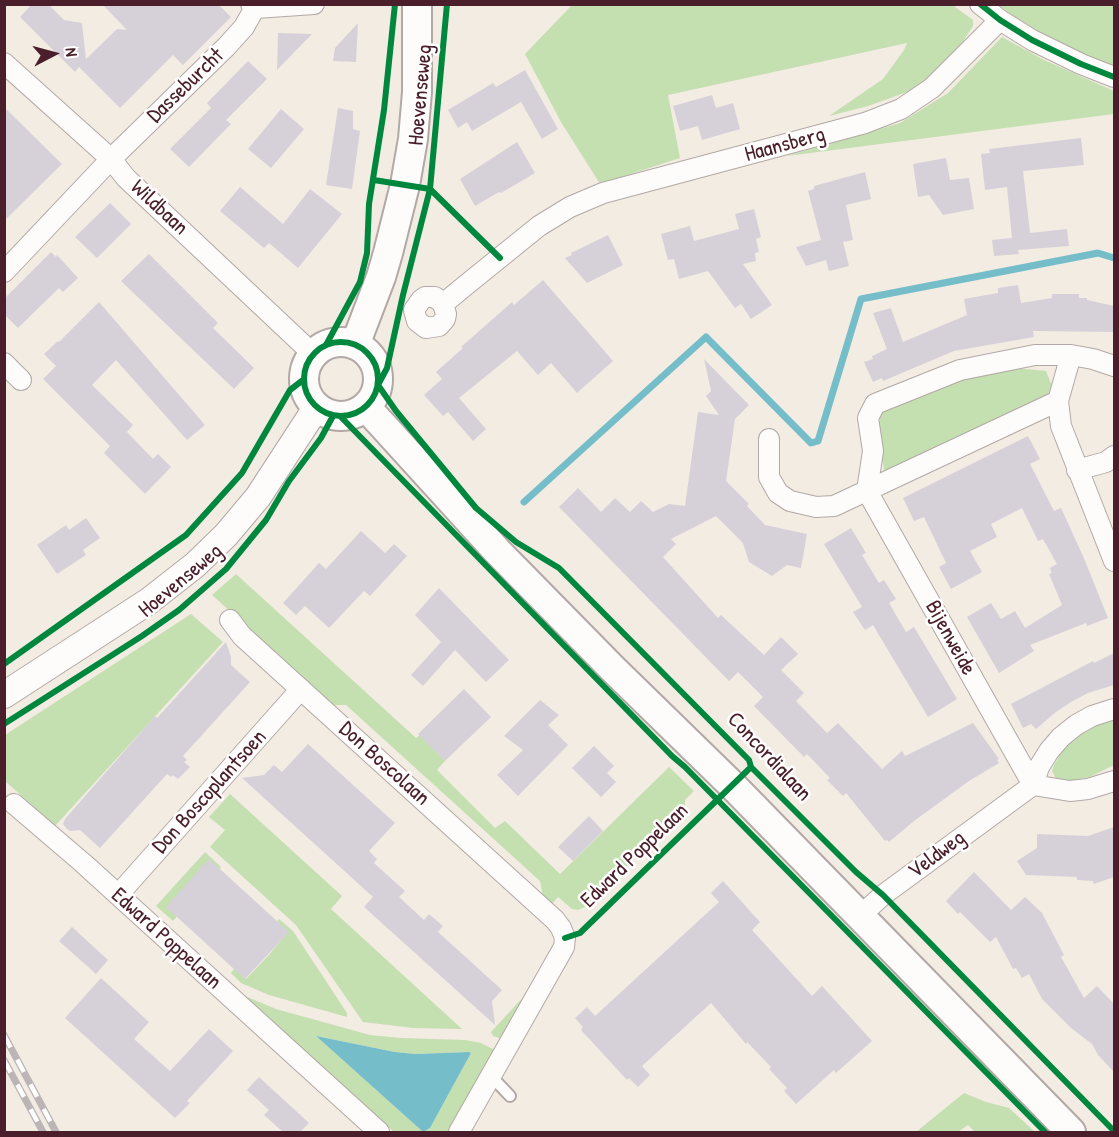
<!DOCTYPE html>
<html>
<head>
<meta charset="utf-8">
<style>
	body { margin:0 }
	#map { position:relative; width:1119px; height:1137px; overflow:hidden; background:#f3ece3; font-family:"Patrick Hand",sans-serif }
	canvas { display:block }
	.frame { position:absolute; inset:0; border:6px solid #4a1f2b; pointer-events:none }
	.north { position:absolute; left:24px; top:24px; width:60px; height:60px; -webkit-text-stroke:4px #fff; paint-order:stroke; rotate:84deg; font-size:16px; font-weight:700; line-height:24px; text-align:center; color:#4a1f2b }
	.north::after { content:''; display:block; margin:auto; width:21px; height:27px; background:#4a1f2b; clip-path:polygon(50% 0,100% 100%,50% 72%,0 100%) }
</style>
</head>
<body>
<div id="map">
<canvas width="1119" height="1137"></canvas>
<div class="frame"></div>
<div class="north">N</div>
</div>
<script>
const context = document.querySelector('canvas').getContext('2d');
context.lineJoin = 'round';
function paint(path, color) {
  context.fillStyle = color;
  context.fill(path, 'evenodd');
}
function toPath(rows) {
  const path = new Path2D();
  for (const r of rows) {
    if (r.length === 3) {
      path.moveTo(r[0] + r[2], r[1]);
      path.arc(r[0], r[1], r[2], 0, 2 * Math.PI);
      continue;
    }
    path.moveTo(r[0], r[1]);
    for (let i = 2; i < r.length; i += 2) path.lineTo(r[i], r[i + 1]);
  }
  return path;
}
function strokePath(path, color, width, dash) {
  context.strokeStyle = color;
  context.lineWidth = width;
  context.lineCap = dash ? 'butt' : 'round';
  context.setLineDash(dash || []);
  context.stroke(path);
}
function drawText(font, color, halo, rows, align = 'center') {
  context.font = font + ' "Patrick Hand",sans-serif';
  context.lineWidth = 5;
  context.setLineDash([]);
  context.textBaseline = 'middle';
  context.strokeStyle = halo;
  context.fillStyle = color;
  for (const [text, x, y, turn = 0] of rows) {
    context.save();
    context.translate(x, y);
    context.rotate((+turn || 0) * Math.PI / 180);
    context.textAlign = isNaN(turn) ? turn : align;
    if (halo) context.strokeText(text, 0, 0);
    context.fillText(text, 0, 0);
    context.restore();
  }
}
paint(toPath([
	[951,4,973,20,973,26,955,54,918,88,868,106,829,116,883,79,904,50,907,43,668,95,680,158,600,184,561,122,525,54,572,5],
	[999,5,1114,5,1114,69,1070,50,1013,16],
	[1002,37,1044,60,1114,91,1114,114,787,156,900,123,948,93],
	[997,366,1046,371,1052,386,1049,397,885,477,878,430,882,405],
	[236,574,416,738,420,735,445,761,437,770,495,828,505,821,560,874,669,767,694,791,685,800,685,809,585,907,578,910,572,909,558,897,552,904,543,896,540,881,346,705,333,705,212,595],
	[191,614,223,642,55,826,5,781,5,735],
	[1114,716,1114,765,1090,777,1063,782,1056,779,1052,771,1054,765,1065,746,1087,728],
	[230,794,342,896,331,909,462,1029,413,1028,363,1022,296,925,210,847,225,830,209,817],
	[205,852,221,867,173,921,156,906],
	[279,919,293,931,347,1013,347,1017,269,995,241,983,231,973,234,969,246,979,268,956,288,932,277,921],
	[527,993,502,1039,493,1036,491,1032],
	[245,996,276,1009,370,1035,401,1038,465,1040,481,1043,495,1050,448,1132,394,1132],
	[316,1036,395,1052,415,1054,469,1052,471,1053,430,1128,425,1131,422,1131],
	[964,1093,986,1102,1009,1108,1035,1132,975,1132,968,1125,958,1132,916,1132]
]), '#c4dfb0');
paint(toPath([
	[316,1036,395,1052,415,1054,469,1052,471,1053,430,1128,425,1131,422,1131]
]), '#75bec9');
strokePath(toPath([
	[524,502,706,337,811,443,818,441,861,299,1098,253,1114,258]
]), '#75bec9', 7);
paint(toPath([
	[32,4,48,4,64,20,82,23,86,59,117,29,127,30,102,4,218,4,231,17,183,65,173,55,120,108,79,67,75,72,20,17],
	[358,23,356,62,333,61,335,48],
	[278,33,312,34,277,70],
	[248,61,267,79,226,120,231,124,189,167,170,149,211,108,207,103],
	[525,70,558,129,542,139,521,102,472,131,467,122,458,128,448,110,493,83,496,87],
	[712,95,716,108,733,103,740,129,702,140,698,126,680,131,673,106],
	[4,107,62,164,4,221],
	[338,108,353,111,353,129,360,131,352,189,326,185],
	[281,109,304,129,271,168,248,149],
	[1081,138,1084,165,1023,171,1030,233,1067,229,1069,246,1018,250,1019,254,994,256,992,240,1012,238,1007,187,985,190,981,154,990,153,989,149],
	[517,142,535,173,501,193,499,192,475,206,460,179],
	[946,158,950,180,969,178,974,209,943,215,929,195,918,197,913,164],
	[865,172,871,199,846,205,853,240,843,242,849,266,829,271,826,260,806,266,796,247,821,240,808,191,814,189,814,186],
	[240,187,283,224,310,189,342,214,298,268,269,243,264,248,220,211],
	[110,203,131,224,97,258,75,237],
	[754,209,761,237,756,239,759,252,755,253,756,261,743,264,772,305,751,319,741,304,735,308,708,271,679,279,674,259,668,260,661,234,690,226,694,241,739,229,735,214],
	[608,235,623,265,587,283,565,258,572,255,571,253],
	[51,252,56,257,57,255,78,278,63,292,59,288,18,328,4,314,4,299],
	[149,254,218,323,213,328,254,368,234,389,121,281],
	[543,280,613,361,577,393,551,363,538,375,517,351,459,398,486,429,473,441,448,412,443,416,424,395,442,379,436,372,463,348,461,347,512,302,514,305],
	[1018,285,1021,303,1052,298,1052,294,1079,294,1079,298,1087,298,1087,300,1114,306,1114,332,1033,331,1034,337,954,351,883,381,882,378,873,382,864,362,873,359,872,356,887,349,873,313,891,308,903,342,967,315,964,299,998,293,998,288],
	[99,302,205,425,187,440,116,360,92,385,133,425,127,432,153,459,158,454,171,467,145,494,104,453,110,446,43,379,56,366,44,354,58,341,59,342],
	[704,359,749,405,735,419,726,481,749,504,747,506,765,525,807,534,801,568,787,565,772,576,749,562,743,543,716,516,671,539,676,544,663,557,718,618,721,615,764,655,781,637,798,654,781,670,804,693,796,701,827,733,838,723,882,769,902,751,905,756,973,723,999,759,997,760,999,763,969,781,914,821,889,842,887,840,885,841,846,793,843,796,827,780,830,778,807,754,804,757,754,706,763,697,738,672,729,681,559,507,578,488,601,512,615,498,630,512,641,501,653,512,669,504,685,506,698,412,719,415,706,396,711,391],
	[1028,436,1040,459,1030,464,1054,511,1061,508,1083,556,1108,618,1087,626,1086,623,1030,645,1034,651,999,673,967,617,991,603,1001,619,1015,611,1025,628,1062,605,1049,574,1052,573,1050,568,1057,564,1043,539,1038,541,1022,508,991,524,997,537,970,551,982,572,951,589,939,567,946,563,924,517,914,521,903,498],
	[86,518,100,538,83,550,86,555,57,574,37,545,66,525,69,530],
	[851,528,866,553,862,555,879,583,884,580,896,599,889,603,906,632,914,627,957,699,928,717,873,625,865,630,853,612,862,607,824,544],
	[361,531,385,553,394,544,407,556,370,596,364,591,329,628,305,606,296,615,283,603,319,563,326,569],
	[439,588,509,660,486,682,455,650,423,686,411,675,441,642,415,615],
	[226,642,231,657,231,665,250,682,183,756,187,760,184,762,190,767,178,779,173,775,171,777,167,774,100,848,80,830,70,831,67,829,63,824,65,819,155,716,157,718],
	[1114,653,1114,685,1088,693,1071,702,1056,712,1036,729,1031,724,1023,728,1011,704,1093,661,1094,663],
	[464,689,491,717,445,761,418,734],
	[540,700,559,715,548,725,568,745,518,796,497,775,523,750,504,736],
	[308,744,395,823,369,851,377,859,374,863,405,891,399,897,424,920,429,914,443,926,438,932,502,990,492,1001,495,1025,364,907,373,897,242,778,264,775,274,765,282,772],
	[594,746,614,766,607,773,616,782,601,797,572,768],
	[589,816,603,831,573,861,558,847],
	[1114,827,1114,877,1094,884,1093,881,1077,880,1077,877,1026,875,1017,861,1037,848,1037,834,1088,836],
	[209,859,289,932,245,979,166,907],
	[974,872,1011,910,1025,897,1042,913,1064,955,1061,957,1084,998,1097,986,1114,1004,1114,1072,1098,1055,1092,1044,1071,1028,1042,999,1029,974,1022,978,1016,968,1013,969,996,937,990,942,960,912,958,914,946,901],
	[723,881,760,922,752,930,812,996,822,986,872,1041,836,1073,834,1070,796,1104,784,1091,787,1088,769,1069,771,1067,747,1042,746,1044,711,1003,642,1066,650,1075,638,1087,629,1078,627,1080,581,1030,583,1027,575,1018,587,1007,595,1016,719,902,711,893],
	[72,927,108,960,96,974,59,941],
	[101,978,149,1022,134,1039,170,1071,209,1029,233,1051,187,1101,190,1103,175,1118,65,1018],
	[259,1077,309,1123,300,1132,283,1132,264,1115,269,1110,247,1090]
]), '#d6d1d9');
const service = toPath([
	[491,1076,510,1096]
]);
const minor = toPath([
	[251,4,256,8,314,4],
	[980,4,1000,20,1032,40,1081,64,1114,77],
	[4,63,111,159,126,178,313,354],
	[4,272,111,159,227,46,244,27,257,4],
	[443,304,435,297,425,297,421,300,414,310,417,321,426,328,439,326,445,319,446,314,443,304,466,285,539,226,570,207,603,193,865,123,901,109,932,88,1000,20],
	[1071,355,1058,401,1061,426,1114,561],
	[4,363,21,380],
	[769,439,769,477,778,493,790,501,816,507,834,506,1058,401],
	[1077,470,1106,462,1114,456],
	[230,620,242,636,555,920,561,928,565,938,564,947,459,1132],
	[1033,785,867,491,873,451,868,418,875,404,960,370,1035,355,1071,355,1093,359,1114,366],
	[1033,785,1070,791,1088,789,1114,781],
	[14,804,83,863,379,1132],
	[118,895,301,689],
	[859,917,883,895,1033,785,1039,767,1049,751,1061,737,1076,725,1092,716,1114,709]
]);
const tertiary = toPath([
	[4,695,149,601,195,565,226,535,258,497,316,408]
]);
const secondary = toPath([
	[341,379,37],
	[355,345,381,277,388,253,405,185,413,139,417,92,417,4],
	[366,407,497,551,613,669,733,786,1071,1132]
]);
strokePath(service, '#b2a8a5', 14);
strokePath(minor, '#b2a8a5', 22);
strokePath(tertiary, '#b2a8a5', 28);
strokePath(secondary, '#b2a8a5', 32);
strokePath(service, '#fdfcfb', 10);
strokePath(minor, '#fdfcfb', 20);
strokePath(tertiary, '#fdfcfb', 26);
strokePath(secondary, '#fdfcfb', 28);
const rail = toPath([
	[4,1035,56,1132],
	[4,1060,43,1132]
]);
strokePath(rail, '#bbb5b5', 7);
strokePath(rail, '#fff', 4.5, [14]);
strokePath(toPath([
	[980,4,1000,20,1032,40,1081,64,1114,77],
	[374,180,430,189,500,258],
	[341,379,37],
	[326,345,360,282,367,253,369,204,384,110,395,4],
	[378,385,396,411,476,508,516,542,559,568,749,760,751,767,856,872,883,895,1114,1131],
	[378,385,387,368,403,295,430,189,447,4],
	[341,417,672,756,685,767,1045,1132],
	[4,664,186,535,242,473,290,390,303,380],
	[4,724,142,636,179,610,226,569,266,520,289,481,321,438,333,416],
	[565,938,580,933,751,767]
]), '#00873e', 6);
drawText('22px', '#4a1f2b', '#fff', [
	["Dasseburcht",186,86,-44],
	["Hoevenseweg",421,95,-85],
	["Haansberg",785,145,-15],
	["Wildbaan",159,208,43],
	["Hoevenseweg",181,581,-40],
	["Bijenweide",950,638,61],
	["Concordialaan",769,757,47],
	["Don Boscolaan",384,764,42],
	["Don Boscoplantsoen",210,792,-48],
	["Veldweg",937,855,-37],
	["Edward Poppelaan",635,856,-44],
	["Edward Poppelaan",166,939,42]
]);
</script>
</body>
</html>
